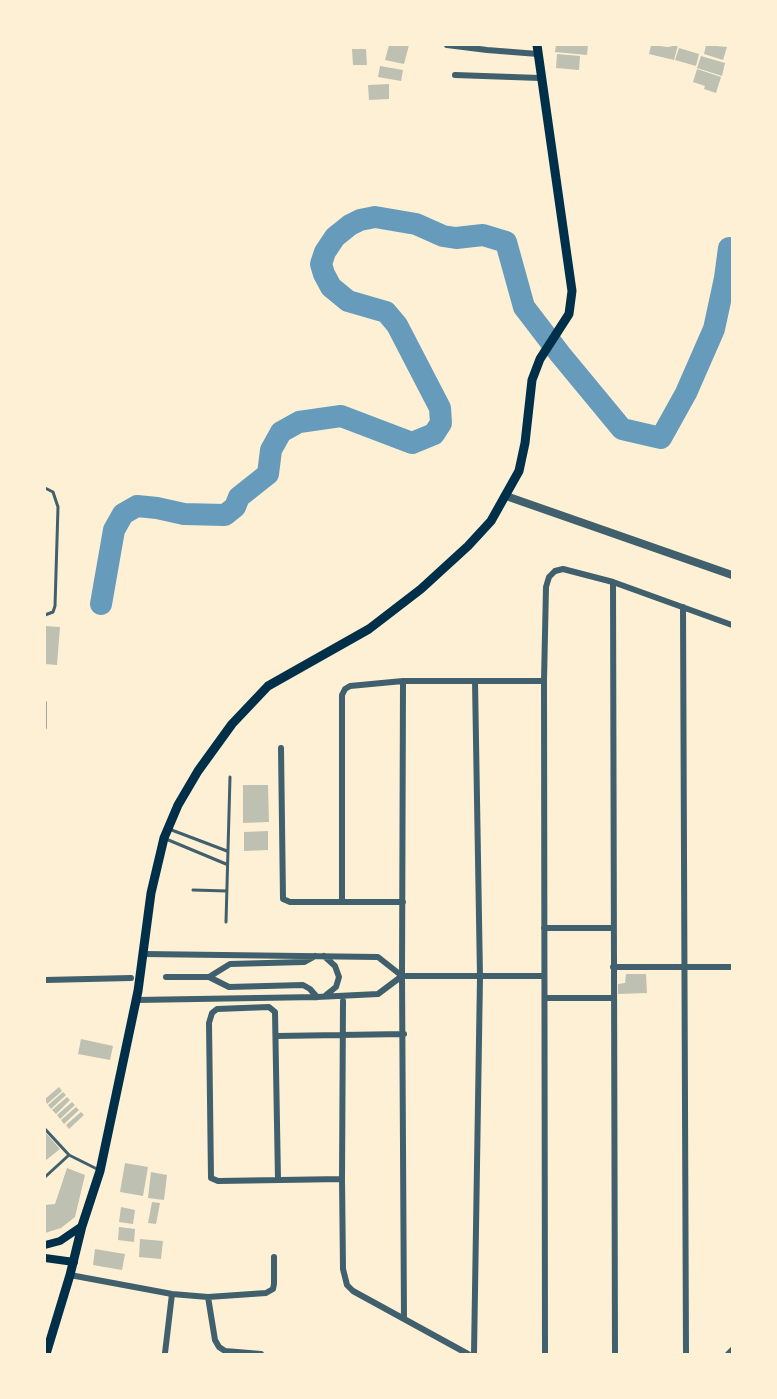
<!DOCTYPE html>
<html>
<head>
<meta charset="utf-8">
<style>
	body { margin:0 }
	#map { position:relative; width:777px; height:1399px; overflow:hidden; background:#fdf0d5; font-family:Lato,sans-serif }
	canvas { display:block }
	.frame { position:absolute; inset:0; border:46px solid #fdf0d5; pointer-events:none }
</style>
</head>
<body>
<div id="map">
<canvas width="777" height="1399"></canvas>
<div class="frame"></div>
</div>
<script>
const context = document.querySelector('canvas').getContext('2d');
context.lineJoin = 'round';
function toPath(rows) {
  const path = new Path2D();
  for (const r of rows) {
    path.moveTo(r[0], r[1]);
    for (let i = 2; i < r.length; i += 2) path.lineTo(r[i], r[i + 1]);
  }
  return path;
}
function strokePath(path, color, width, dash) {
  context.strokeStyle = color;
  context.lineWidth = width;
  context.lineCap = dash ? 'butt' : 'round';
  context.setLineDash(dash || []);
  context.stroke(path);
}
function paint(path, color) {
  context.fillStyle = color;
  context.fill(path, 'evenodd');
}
strokePath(toPath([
	[101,604,114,530,123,514,137,506,157,508,184,514,225,515,235,507,239,497,268,474,271,450,281,432,299,422,341,416,412,443,434,434,441,423,440,408,397,325,386,312,348,301,331,287,324,274,321,264,325,252,335,237,350,225,360,220,375,217,416,224,443,236,456,238,483,235,506,242,524,307,560,354,622,429,661,438,686,393,714,329,725,278,729,248,732,248]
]), '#669bbc', 22);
paint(toPath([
	[389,45,409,45,404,64,385,60],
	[556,45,588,45,587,55,555,52],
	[651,45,668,47,678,45,674,60,649,54],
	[706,45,727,47,723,60,704,54],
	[679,48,699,54,696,66,675,60],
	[352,49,366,49,367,65,353,65],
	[557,54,580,56,579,70,556,68],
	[701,56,725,63,722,76,697,68],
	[380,66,403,70,401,81,378,77],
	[697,69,721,77,716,93,704,89,705,86,693,82],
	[389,84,389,99,369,100,368,85],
	[45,626,60,627,57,665,45,664],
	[243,785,268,785,269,822,243,823],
	[268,831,268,850,244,851,244,832],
	[626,974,646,974,647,993,618,994,618,984,625,983],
	[81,1039,113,1046,110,1060,78,1054],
	[59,1087,62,1091,47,1104,45,1099],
	[63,1092,66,1095,51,1109,48,1105],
	[67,1097,70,1100,56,1114,52,1110],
	[72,1102,75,1105,60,1119,57,1115],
	[76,1107,79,1110,64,1124,61,1120],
	[81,1112,84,1115,69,1129,66,1125],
	[45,1132,60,1149,45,1161],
	[125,1163,148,1167,143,1196,120,1192],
	[67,1168,85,1175,75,1217,61,1228,45,1233,45,1205,55,1204],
	[151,1172,167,1175,164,1200,148,1198],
	[152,1202,160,1203,156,1224,148,1223],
	[121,1207,135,1210,133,1224,119,1222],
	[119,1227,135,1229,134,1242,118,1240],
	[140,1239,163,1241,161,1259,139,1257],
	[95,1249,125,1254,122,1270,93,1265]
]), '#bec0b2');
strokePath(toPath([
	[45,488,53,492,58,507,55,606,53,612,45,615],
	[45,702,45,728],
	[169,829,227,851],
	[166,839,226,864],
	[193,890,227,891],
	[226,922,230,777],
	[45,1129,69,1155,99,1170],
	[45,1177,69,1155]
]), '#3f606c', 3);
strokePath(toPath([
	[447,45,487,50,538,54],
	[455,75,540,78],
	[613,582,615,1354],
	[683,607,686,1354],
	[403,681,402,976,404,1319],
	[544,681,545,1354],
	[281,748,283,899,290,902,403,902],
	[342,902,342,695,345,689,350,686,403,681,544,681,546,587,549,577,555,571,563,569,613,582,732,625],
	[544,928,613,928],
	[144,954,378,957,402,976],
	[324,956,335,966,339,977,336,987,326,995],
	[613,967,732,967],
	[402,976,543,976],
	[166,977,209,977,229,987,303,985,310,989,317,997],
	[209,977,230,964,304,962,315,956],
	[45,980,131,978],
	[545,998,613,998],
	[136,1000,317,997,378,994,402,976],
	[277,1036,404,1034],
	[342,1179,343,1001],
	[278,1180,275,1012,269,1007,217,1009,212,1013,209,1023,211,1178,218,1181,342,1179,343,1269,347,1285,353,1291,468,1354],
	[70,1275,172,1294,208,1297,266,1293,273,1289,274,1284,274,1257],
	[208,1297,215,1340,219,1347,225,1351,261,1354],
	[165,1353,172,1294],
	[474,1354,480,977,475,681],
	[728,1354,732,1350]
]), '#3f606c', 6);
strokePath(toPath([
	[506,496,732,575]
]), '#3f606c', 8);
strokePath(toPath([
	[45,1245,60,1241,82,1226],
	[45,1258,74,1262]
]), '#003049', 8);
strokePath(toPath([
	[46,1354,70,1275,82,1226,100,1171,138,991,151,893,164,838,178,805,198,771,232,724,268,686,369,629,421,589,468,546,491,521,519,471,525,443,532,380,540,359,569,314,572,291,537,45]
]), '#003049', 9);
</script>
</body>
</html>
